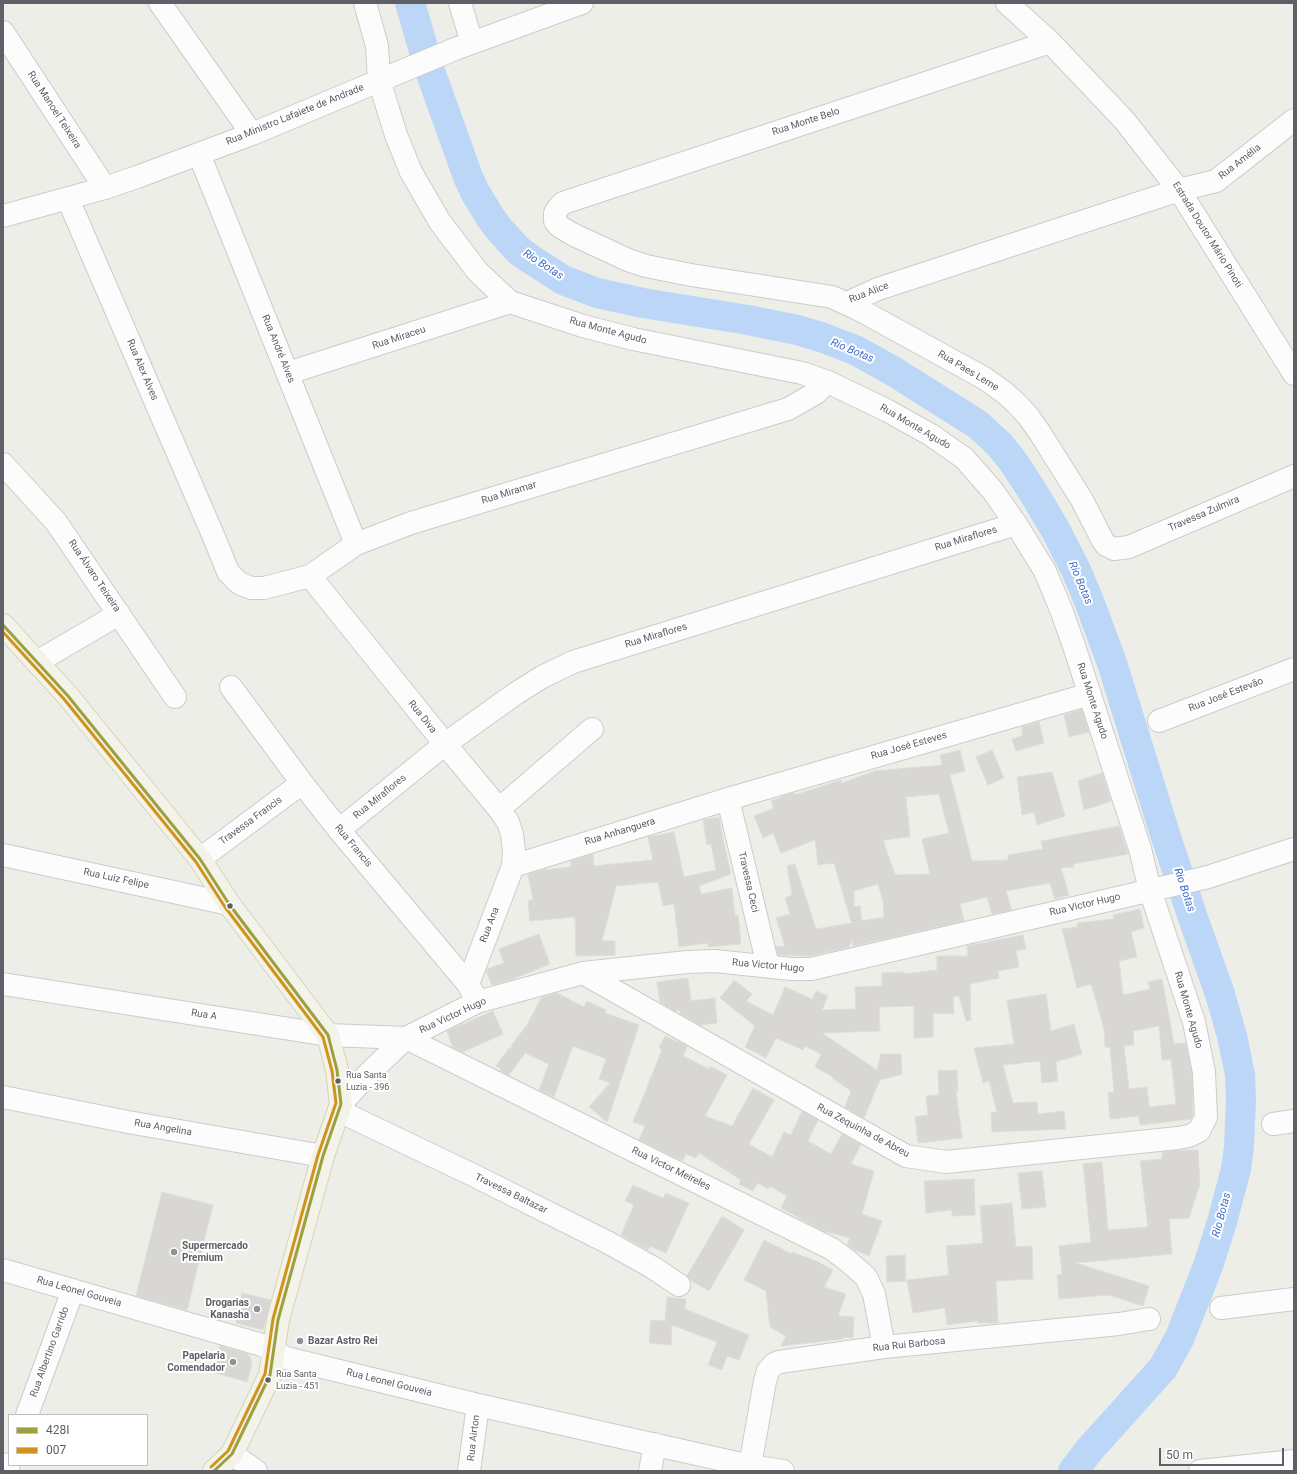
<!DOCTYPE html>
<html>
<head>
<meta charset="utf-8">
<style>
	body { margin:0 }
	#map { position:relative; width:1297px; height:1474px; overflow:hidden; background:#eeeee8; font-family:Roboto,sans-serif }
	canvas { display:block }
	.frame { position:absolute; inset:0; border:4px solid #5d6067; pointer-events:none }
	.legend { position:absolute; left:8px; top:1414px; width:140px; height:52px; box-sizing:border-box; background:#fff; border:1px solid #bebfc2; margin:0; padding:5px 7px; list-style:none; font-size:12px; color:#5d6067 }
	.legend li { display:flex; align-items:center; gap:8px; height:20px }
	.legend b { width:20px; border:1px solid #bebfc2 }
	.scale { position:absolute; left:1159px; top:1448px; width:125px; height:18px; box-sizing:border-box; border:2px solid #5d6067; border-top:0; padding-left:5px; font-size:12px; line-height:14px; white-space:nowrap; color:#5d6067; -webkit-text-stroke:3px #fff; paint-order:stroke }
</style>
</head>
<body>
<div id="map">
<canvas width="1297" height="1474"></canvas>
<div class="frame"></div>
<ul class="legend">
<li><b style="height:5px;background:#9ea03e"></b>428I</li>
<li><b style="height:5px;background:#d0941a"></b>007</li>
</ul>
<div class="scale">50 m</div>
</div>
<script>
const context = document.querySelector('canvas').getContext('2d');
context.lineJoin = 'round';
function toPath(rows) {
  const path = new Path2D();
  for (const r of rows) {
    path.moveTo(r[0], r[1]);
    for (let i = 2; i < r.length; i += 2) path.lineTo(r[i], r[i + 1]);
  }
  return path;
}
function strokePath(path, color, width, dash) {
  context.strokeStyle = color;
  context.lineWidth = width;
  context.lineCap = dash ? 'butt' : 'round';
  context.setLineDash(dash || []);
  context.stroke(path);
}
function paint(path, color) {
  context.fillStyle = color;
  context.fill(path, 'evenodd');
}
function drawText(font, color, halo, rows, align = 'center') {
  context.font = font + ' Roboto,sans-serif';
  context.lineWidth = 4;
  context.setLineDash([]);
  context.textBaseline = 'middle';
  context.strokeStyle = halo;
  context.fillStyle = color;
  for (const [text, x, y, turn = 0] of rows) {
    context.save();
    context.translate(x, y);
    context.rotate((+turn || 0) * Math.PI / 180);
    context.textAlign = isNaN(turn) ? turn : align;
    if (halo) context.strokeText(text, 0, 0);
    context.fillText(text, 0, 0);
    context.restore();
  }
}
strokePath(toPath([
	[410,3,429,68,468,177,475,192,490,217,499,229,518,250,529,258,563,280,597,293,643,303,748,320,797,330,821,337,855,350,893,371,977,424,999,444,1012,460,1033,492,1055,529,1076,570,1091,606,1113,666,1165,834,1193,918,1220,994,1232,1036,1240,1075,1241,1099,1239,1147,1236,1169,1222,1222,1208,1266,1180,1337,1163,1368,1091,1448,1073,1471]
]), '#bcd6f8', 30);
const building = toPath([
	[1082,709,1089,732,1069,737,1064,715,1082,709],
	[1039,722,1044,743,1016,751,1012,739,1022,736,1022,727,1039,722],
	[960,750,965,771,950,775,972,861,1008,860,1008,855,1043,849,1041,841,1119,826,1128,854,1073,864,1074,867,1061,868,1069,895,1055,899,1050,883,1006,891,1012,910,992,914,987,897,960,904,964,921,853,946,853,939,849,947,810,956,778,955,776,947,785,946,776,918,790,914,785,898,792,895,787,866,795,864,816,929,852,923,852,921,851,921,834,863,818,865,815,840,781,853,773,833,763,838,754,816,774,808,771,801,789,794,794,793,795,795,841,780,842,783,875,771,942,765,940,755,960,750],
	[939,794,949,833,922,839,930,874,895,875,883,840,910,837,906,797,939,794],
	[878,884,883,901,884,917,862,921,860,906,854,907,854,891,878,884],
	[992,750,1004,778,988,785,976,757,992,750],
	[1052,772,1065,816,1037,825,1034,812,1022,815,1017,777,1052,772],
	[1102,773,1111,801,1084,810,1078,781,1102,773],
	[719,817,724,844,731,874,699,886,701,894,732,888,735,916,738,915,741,944,708,947,708,943,679,947,674,904,663,906,658,882,616,886,602,941,615,941,615,955,576,956,575,917,530,921,528,900,533,900,528,874,543,870,571,867,571,861,593,854,594,866,653,860,648,837,674,832,684,877,716,870,711,844,707,845,703,820,719,817],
	[1140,909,1144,928,1131,932,1137,957,1119,961,1123,995,1150,989,1148,982,1162,979,1174,1044,1186,1043,1192,1074,1193,1114,1191,1119,1140,1125,1139,1116,1110,1119,1108,1093,1114,1092,1110,1047,1105,1047,1104,1028,1091,984,1077,988,1062,929,1077,927,1077,923,1114,919,1113,915,1140,909],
	[1159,1026,1162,1060,1171,1059,1176,1104,1149,1107,1147,1087,1129,1089,1124,1046,1134,1045,1133,1031,1159,1026],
	[539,934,550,964,510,980,492,985,486,971,487,969,504,963,499,949,539,934],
	[1023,935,1026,949,1016,951,1019,967,998,971,999,978,970,984,971,1020,966,1021,959,996,953,997,954,1014,933,1013,933,1037,914,1038,914,1006,879,1007,880,1031,822,1033,877,1070,881,1054,901,1054,902,1074,880,1080,864,1118,845,1107,851,1091,832,1078,833,1077,815,1067,821,1054,805,1046,803,1050,776,1038,766,1058,745,1047,755,1026,720,998,734,980,752,994,746,1001,773,1015,785,987,812,999,816,991,828,996,822,1010,856,1009,855,987,882,986,882,973,904,972,904,974,937,970,937,956,968,956,967,946,1023,935],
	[688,978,691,1001,715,998,717,1023,700,1025,681,1014,679,1010,675,1011,660,1002,657,982,688,978],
	[557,993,584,1007,587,1001,606,1010,605,1013,639,1025,607,1122,589,1107,610,1083,599,1079,606,1059,573,1046,554,1097,539,1090,549,1064,525,1053,509,1075,500,1071,501,1069,496,1066,509,1048,510,1050,513,1043,527,1025,541,998,557,993],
	[1046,994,1051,1031,1074,1024,1082,1054,1056,1062,1058,1081,1042,1083,1040,1061,1003,1065,1013,1103,1037,1102,1038,1114,1064,1111,1066,1129,992,1132,991,1112,997,1112,989,1081,983,1083,974,1048,1014,1044,1007,1000,1046,994],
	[493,1011,503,1034,463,1052,453,1048,447,1031,493,1011],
	[665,1036,687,1046,683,1056,709,1069,710,1066,727,1075,705,1116,732,1126,753,1088,774,1100,749,1144,772,1157,784,1132,791,1135,802,1111,818,1120,808,1141,831,1154,842,1134,861,1145,851,1164,874,1171,862,1214,882,1221,869,1256,855,1250,847,1245,850,1238,823,1231,781,1208,787,1196,770,1186,768,1189,758,1183,753,1191,739,1184,741,1180,699,1153,696,1158,686,1154,683,1161,639,1140,645,1126,633,1122,662,1050,659,1048,665,1036],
	[957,1070,958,1091,956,1091,962,1138,918,1143,915,1117,928,1115,926,1096,939,1095,938,1071,957,1070],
	[1182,1150,1198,1150,1200,1184,1189,1218,1169,1219,1172,1254,1076,1263,1149,1286,1143,1306,1109,1295,1059,1299,1057,1275,1062,1274,1059,1246,1091,1242,1083,1164,1102,1162,1108,1230,1148,1227,1140,1161,1162,1159,1162,1152,1182,1150],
	[1042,1171,1046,1207,1022,1209,1018,1173,1042,1171],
	[974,1179,975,1215,952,1216,952,1210,926,1213,924,1181,974,1179],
	[633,1185,663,1198,666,1193,689,1203,666,1253,650,1246,648,1250,621,1235,634,1205,625,1201,633,1185],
	[162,1192,213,1205,187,1310,136,1296,162,1192],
	[1012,1203,1016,1247,1032,1246,1033,1279,996,1281,998,1323,978,1323,978,1321,947,1325,945,1308,913,1313,907,1280,949,1275,946,1246,983,1243,980,1206,1012,1203],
	[722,1216,744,1230,709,1291,690,1280,687,1276,722,1216],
	[764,1240,792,1254,792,1252,816,1261,833,1270,824,1287,846,1294,838,1316,854,1317,853,1338,843,1337,843,1339,781,1346,786,1336,770,1327,766,1291,744,1280,764,1240],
	[905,1255,906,1281,887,1282,886,1256,905,1255],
	[242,1293,271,1300,263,1330,236,1323,242,1293],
	[667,1297,686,1299,685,1309,749,1335,739,1360,727,1356,722,1370,708,1365,717,1342,672,1325,671,1345,649,1343,651,1320,665,1321,667,1297],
	[220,1346,248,1354,251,1359,252,1365,247,1382,212,1372,220,1346]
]);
paint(building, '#d8d7d3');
strokePath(building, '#deddd7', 1);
const minor = toPath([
	[160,3,252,134],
	[365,3,377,46,379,80,396,135,411,172,440,222,478,272,510,302,583,326,633,339,802,373,828,382,888,411,931,435,964,458,993,491,1016,524,1045,571,1062,612,1074,646,1140,849,1150,890,1194,1022,1204,1072,1206,1117,1199,1131,1189,1136,1178,1138,946,1162,906,1156,583,973],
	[460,3,472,43],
	[1007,3,1050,42,1124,120,1179,190,1294,374],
	[3,32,105,188],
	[1050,42,563,203,559,207,555,213,555,221,559,226,572,234,628,260,646,266,691,275,832,297,860,310,984,378,1005,393,1017,404,1028,416,1040,433,1082,500,1103,541,1106,545,1114,549,1129,547,1294,476],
	[199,154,356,544],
	[68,199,216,542,228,572,239,583,251,588,264,588,310,576,356,544,411,523,788,409,816,393,828,382],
	[3,216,105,188,137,177,252,134,455,49,582,3],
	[847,303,878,289,1179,190,1216,181,1294,120],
	[288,373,510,302],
	[3,464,56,522,175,697],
	[310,576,445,744,499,809,508,822,512,834,514,851,513,866,468,984],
	[37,662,119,614],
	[231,687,302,783,339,830,468,984,474,995],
	[1159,721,1294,669],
	[728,799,768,966],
	[499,809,592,729],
	[339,830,445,744,515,694,542,677,573,662,1016,524],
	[3,855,229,904],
	[200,859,302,783],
	[513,866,728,799,1090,694],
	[3,984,328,1035,406,1038,832,1249,849,1262,866,1277,874,1294,884,1347],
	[3,1097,128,1122,323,1156],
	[341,1104,369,1073,406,1038,477,1002,583,973,687,962,715,961,791,969,811,969,1208,877,1294,849],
	[339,1111,473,1175,607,1242,652,1267,679,1285],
	[1273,1124,1294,1121],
	[3,1270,262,1345,286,1358,478,1405,750,1466,783,1471],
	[1221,1308,1294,1299],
	[27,1415,73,1290],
	[232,1454,256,1471],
	[750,1466,765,1381,768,1371,774,1364,779,1362,884,1347,1119,1324,1149,1319],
	[6,1471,9,1464],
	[469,1471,478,1405],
	[650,1471,655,1444],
	[1200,1471,1294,1461]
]);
const major = toPath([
	[3,625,68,696,200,859,229,904,328,1035,337,1070,341,1104,323,1156,278,1320,270,1375,232,1454,214,1471]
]);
strokePath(minor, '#cbccca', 24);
strokePath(major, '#d7d4b4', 24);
strokePath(minor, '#fcfcfc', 22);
strokePath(major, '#f3f3e9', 22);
strokePath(toPath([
	[3,625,68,696,200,859,229,904,328,1035,337,1070,341,1104,323,1156,278,1320,270,1375,232,1454,214,1471]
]), '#9ea03e', 3);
strokePath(toPath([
	[3,632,64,699,196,862,225,907,323,1037,332,1071,336,1103,318,1155,273,1319,265,1374,228,1451,211,1467]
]), '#d0941a', 3);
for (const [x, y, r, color] of [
	[230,906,3.5,"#5d6067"],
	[338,1081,3.5,"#5d6067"],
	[174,1252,4,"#909294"],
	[257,1309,4,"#909294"],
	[300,1341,4,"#909294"],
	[233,1362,4,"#909294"],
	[268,1380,3.5,"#5d6067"]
]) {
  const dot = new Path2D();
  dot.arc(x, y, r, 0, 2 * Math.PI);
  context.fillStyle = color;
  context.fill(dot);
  strokePath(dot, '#fff', 1.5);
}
drawText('9px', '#5d6067', '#fff', [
	["Rua Santa",346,1076],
	["Luzia - 396",346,1088],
	["Rua Santa",276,1375],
	["Luzia - 451",276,1387]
], 'left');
drawText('10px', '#5d6067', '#fff', [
	["Rua Manoel Teixeira",54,110,57],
	["Rua Ministro Lafaiete de Andrade",295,115,-22],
	["Rua Monte Belo",806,122,-18],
	["Rua Amélia",1240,162,-38],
	["Estrada Doutor Mário Pinoti",1207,235,58],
	["Rua Alice",869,293,-21],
	["Rua Monte Agudo",608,331,15],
	["Rua Miraceu",399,338,-18],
	["Rua André Alves",278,349,68],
	["Rua Alex Alves",142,370,67],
	["Rua Paes Leme",968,371,31],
	["Rua Monte Agudo",915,427,30],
	["Rua Miramar",509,493,-17],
	["Travessa Zulmira",1204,514,-23],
	["Rua Miraflores",966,539,-17],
	["Rua Álvaro Teixeira",94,576,56],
	["Rua Miraflores",656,636,-17],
	["Rua José Estevão",1226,695,-21],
	["Rua Monte Agudo",1092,701,72],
	["Rua Diva",422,717,51],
	["Rua José Esteves",909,746,-16],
	["Rua Miraflores",380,797,-39],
	["Travessa Francis",251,821,-36],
	["Rua Anhanguera",620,832,-17],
	["Rua Francis",353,846,50],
	["Rua Luiz Felipe",116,879,12],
	["Travessa Ceci",748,882,77],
	["Rua Victor Hugo",1085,905,-13],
	["Rua Ana",490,925,-69],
	["Rua Victor Hugo",768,966,5],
	["Rua Monte Agudo",1188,1010,74],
	["Rua A",204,1015,9],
	["Rua Victor Hugo",453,1016,-25],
	["Rua Angelina",163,1128,10],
	["Rua Zequinha de Abreu",863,1131,28],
	["Rua Victor Meireles",671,1169,26],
	["Travessa Baltazar",511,1194,26],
	["Rua Leonel Gouveia",79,1292,16],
	["Rua Rui Barbosa",909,1345,-6],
	["Rua Albertino Garrido",50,1352,-70],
	["Rua Leonel Gouveia",389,1383,14],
	["Rua Airton",474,1438,-83]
]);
drawText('bold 10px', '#5d6067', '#fff', [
	["Supermercado",182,1246],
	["Premium",182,1258],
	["Drogarias",249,1303,"right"],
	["Kanasha",249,1315,"right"],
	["Bazar Astro Rei",308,1341],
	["Papelaria",225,1356,"right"],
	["Comendador",225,1368,"right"]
], 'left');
drawText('italic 11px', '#3f6ecd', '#fff', [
	["Rio Botas",543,265,33],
	["Rio Botas",852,351,23],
	["Rio Botas",1080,583,67],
	["Rio Botas",1184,890,71],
	["Rio Botas",1222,1215,-75]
]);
</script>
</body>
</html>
